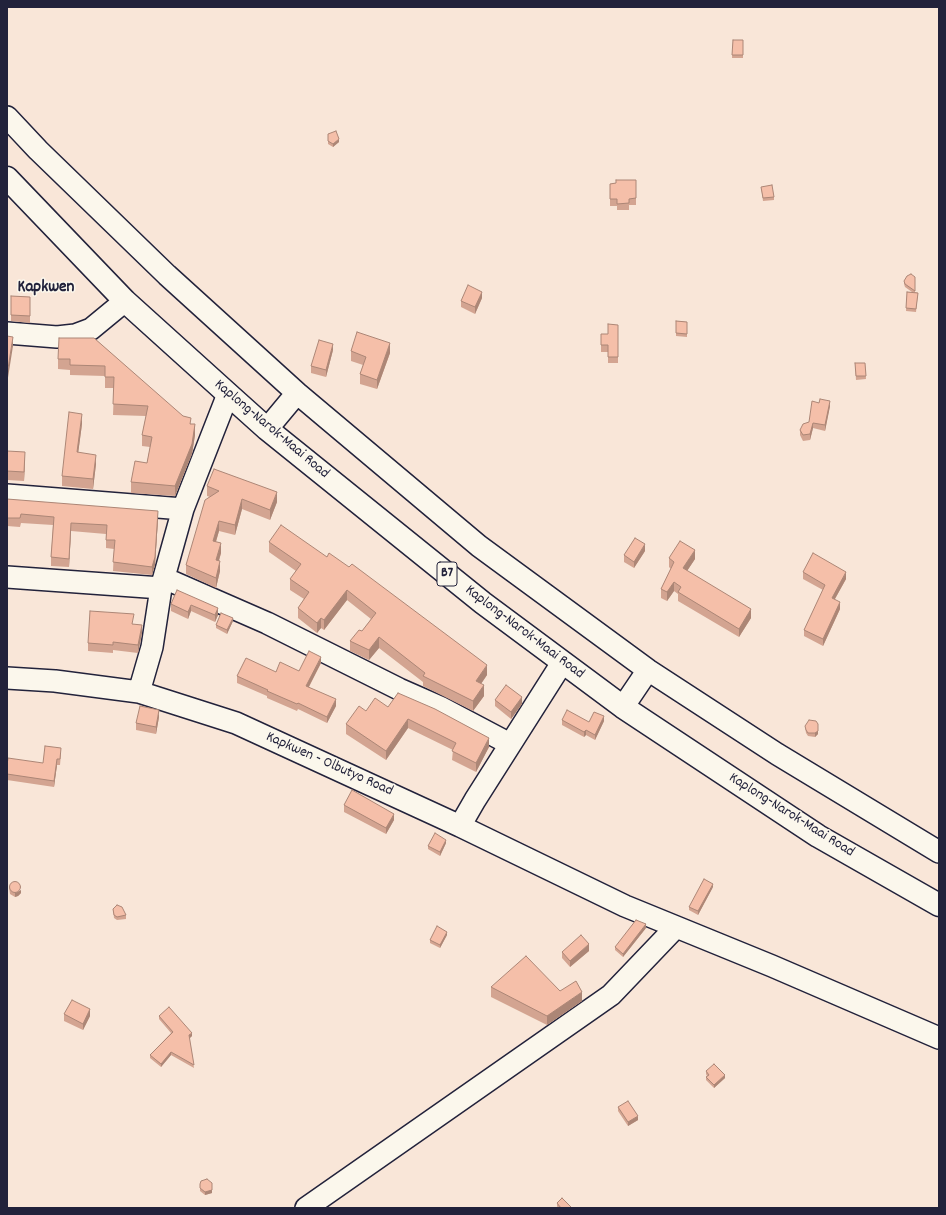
<!DOCTYPE html>
<html>
<head>
<meta charset="utf-8">
<style>
	body { margin:0 }
	#map { position:relative; width:946px; height:1215px; overflow:hidden; background:#f9e6d8; font-family:Dekko,sans-serif }
	canvas { display:block }
	.frame { position:absolute; inset:0; border:8px solid #22223b; pointer-events:none }
</style>
</head>
<body>
<div id="map">
<canvas width="946" height="1215"></canvas>
<div class="frame"></div>
</div>
<script>
const context = document.querySelector('canvas').getContext('2d');
context.lineJoin = 'round';
function toPath(rows) {
  const path = new Path2D();
  for (const r of rows) {
    if (r.length === 3) {
      path.moveTo(r[0] + r[2], r[1]);
      path.arc(r[0], r[1], r[2], 0, 2 * Math.PI);
      continue;
    }
    path.moveTo(r[0], r[1]);
    for (let i = 2; i < r.length; i += 2) path.lineTo(r[i], r[i + 1]);
  }
  return path;
}
function strokePath(path, color, width, dash) {
  context.strokeStyle = color;
  context.lineWidth = width;
  context.lineCap = dash ? 'butt' : 'round';
  context.setLineDash(dash || []);
  context.stroke(path);
}
function paint(path, color) {
  context.fillStyle = color;
  context.fill(path, 'evenodd');
}
function drawText(font, color, halo, rows, align = 'center') {
  context.font = font + ' Dekko,sans-serif';
  context.lineWidth = 3;
  context.setLineDash([]);
  context.textBaseline = 'middle';
  context.strokeStyle = halo;
  context.fillStyle = color;
  for (const [text, x, y, turn = 0] of rows) {
    context.save();
    context.translate(x, y);
    context.rotate((+turn || 0) * Math.PI / 180);
    context.textAlign = isNaN(turn) ? turn : align;
    if (halo) context.strokeText(text, 0, 0);
    context.fillText(text, 0, 0);
    context.restore();
  }
}
const minor = toPath([
	[7,117,38,150,167,275,297,393,479,546,648,670,777,754,939,852],
	[7,333,57,337,75,335,91,329,125,301],
	[267,429,297,393],
	[7,495,183,509],
	[7,577,161,588],
	[164,578,267,623,399,689,440,707,510,744],
	[7,678,55,681,139,692,236,723,460,826,475,800,562,663],
	[139,692,152,647,161,588,183,509,228,394],
	[623,707,648,670],
	[460,826,625,906,772,966,939,1038],
	[306,1208,611,995,676,927]
]);
const highway = toPath([
	[7,178,125,301,228,394,267,429,483,603,623,707,818,836,939,905]
]);
strokePath(minor, '#22223b', 24);
strokePath(highway, '#22223b', 25);
strokePath(minor, '#fbf7ec', 21);
strokePath(highway, '#fbf7ec', 22);
paint(toPath([
	[733,40,743,40,743,58,732,58],
	[328,134,339,142,333,147,328,144],
	[636,180,636,205,629,205,629,210,617,210,617,206,610,206,610,184,616,183],
	[761,187,774,197,774,200,763,201],
	[915,277,915,292,918,293,916,312,906,311,907,292,912,292,905,287,904,284,904,281],
	[11,296,30,297,30,323,11,321],
	[482,298,475,314,461,307,461,301],
	[676,321,687,322,687,337,676,336],
	[618,325,618,363,608,363,608,352,601,352,601,334,608,334],
	[94,338,191,424,195,435,192,454,175,496,131,493,131,482,147,463,150,447,142,446,142,435,146,416,113,415,114,388,105,388,105,376,70,375,70,370,58,369,58,359],
	[333,350,326,377,311,373,311,366],
	[351,351,390,353,377,389,360,384,360,374,363,365,351,361],
	[855,363,865,363,866,379,856,380],
	[830,406,825,431,813,428,810,440,803,441,800,435,800,430],
	[82,424,78,453,96,464,93,489,62,486,62,476],
	[7,451,25,461,24,481,7,480],
	[207,486,277,502,270,520,242,509,235,535,219,531,216,542,221,553,219,561,220,571,216,588,186,574,186,565,210,497,207,496],
	[7,499,158,519,155,565,152,575,113,571,114,549,106,548,106,534,71,531,69,567,51,566,51,557,53,525,21,523,20,527,7,526],
	[269,542,487,675,481,684,484,696,473,711,423,686,423,682,379,648,369,660,350,651,350,641,362,631,371,619,347,600,324,630,321,628,317,633,298,618,298,608,304,599,290,590,290,579,296,571,269,552],
	[645,551,634,568,624,562,624,555],
	[669,558,695,559,687,571,751,618,739,637,678,601,678,594,674,591,667,601,661,598,661,589,671,569,669,567],
	[803,572,846,579,835,599,840,609,823,646,804,636,804,630,823,590,803,579],
	[177,590,218,615,215,622,191,611,188,619,171,611,171,604],
	[233,621,227,634,216,628,216,625],
	[133,624,142,633,138,653,113,650,113,653,88,651,88,643],
	[321,663,309,687,336,706,327,723,298,709,297,711,267,698,267,696,237,683,237,676,276,672,299,671],
	[495,700,522,704,511,719,495,706],
	[388,707,489,747,476,772,452,760,453,750,408,728,386,760,346,734,346,724,366,711],
	[159,717,156,734,136,730,136,723],
	[562,720,589,722,604,721,595,740,586,735,584,737,562,725],
	[805,726,818,734,815,737,808,736,806,733],
	[61,754,60,765,57,765,54,787,7,780,7,765,43,763],
	[344,805,394,820,386,834,344,812],
	[446,843,440,856,428,849,428,846],
	[9,887,21,893,18,896,15,897,10,894],
	[713,887,698,915,689,910,689,907],
	[113,909,126,915,126,919,117,920,114,918],
	[646,928,623,957,615,950,615,947],
	[447,935,440,948,430,943,430,940],
	[589,951,570,967,562,958,562,952],
	[491,987,582,1001,547,1025,491,997],
	[64,1014,90,1016,83,1030,64,1021],
	[159,1016,192,1036,189,1038,194,1068,171,1055,161,1067,150,1058,150,1055,171,1033,159,1019],
	[706,1071,725,1078,714,1088,706,1080,706,1077,707,1076,706,1074],
	[618,1107,638,1120,628,1126,618,1111],
	[200,1184,212,1187,212,1193,205,1195,200,1191],
	[557,1203,572,1208,558,1208,557,1206]
]), '#d3a491');
paint(toPath([
	[339,139,339,142,333,147,333,144],
	[482,292,482,298,475,314,475,307],
	[13,337,13,346,7,384,7,375],
	[390,343,390,353,377,389,377,380],
	[333,344,333,350,326,377,326,370],
	[830,401,830,406,825,431,825,425],
	[82,414,82,424,77,462,77,452],
	[813,423,813,428,810,440,810,434],
	[195,424,195,435,192,454,175,496,175,486],
	[25,452,25,461,24,481,24,472],
	[96,455,96,464,93,489,93,479],
	[277,492,277,502,270,520,270,510],
	[242,499,242,509,235,535,235,525],
	[158,511,158,519,155,565,152,575,152,567],
	[219,521,219,531,213,551,213,541],
	[71,523,71,531,69,567,69,559],
	[221,543,221,553,216,570,216,560],
	[645,544,645,551,634,568,634,562],
	[695,550,695,559,683,577,683,568],
	[220,561,220,571,216,588,216,578],
	[846,572,846,579,832,604,832,598],
	[674,582,674,591,667,601,667,592],
	[347,590,347,600,324,630,324,620],
	[840,602,840,609,823,646,823,639],
	[191,605,191,611,188,619,188,612],
	[218,608,218,615,215,622,215,615],
	[751,609,751,618,739,637,739,629],
	[233,618,233,621,227,634,227,630],
	[321,618,321,628,317,633,317,623],
	[142,625,142,633,138,653,138,645],
	[379,637,379,648,369,660,369,650],
	[321,657,321,663,306,692,306,686],
	[487,665,487,675,476,691,476,681],
	[484,685,484,696,473,711,473,701],
	[522,697,522,704,511,719,511,712],
	[336,699,336,706,327,723,327,717],
	[159,710,159,717,156,734,156,727],
	[604,716,604,721,595,740,595,735],
	[408,719,408,728,386,760,386,751],
	[818,724,818,734,815,737,815,733],
	[586,730,586,735,584,737,584,732],
	[489,738,489,747,476,772,476,763],
	[57,759,57,765,54,787,54,781],
	[394,814,394,820,386,834,386,828],
	[446,840,446,843,440,856,440,852],
	[713,884,713,887,698,915,698,911],
	[21,890,21,893,18,896,15,897,15,893],
	[646,924,646,928,623,957,623,954],
	[447,932,447,935,440,948,440,945],
	[589,944,589,951,570,967,570,961],
	[582,992,582,1001,547,1025,547,1016],
	[90,1009,90,1016,83,1030,83,1024],
	[192,1033,192,1036,189,1039,189,1035],
	[171,1052,171,1055,161,1067,161,1064],
	[725,1075,725,1078,714,1088,714,1085],
	[638,1116,638,1120,628,1126,628,1122],
	[212,1183,212,1193,205,1195,205,1192]
]), '#ac8676');
const building = toPath([
	[733,40,743,40,743,55,732,55,733,40],
	[336,131,339,139,333,144,328,141,328,134,336,131],
	[616,180,636,180,636,198,629,199,629,203,617,204,617,199,610,199,610,184,616,183,616,180],
	[772,185,774,197,763,198,761,187,772,185],
	[911,274,915,277,915,291,905,284,904,281,907,276,911,274],
	[468,285,482,292,475,307,461,301,468,285],
	[907,292,918,293,916,309,906,308,907,292],
	[11,296,30,297,30,316,11,315,11,296],
	[676,321,687,322,687,334,676,333,676,321],
	[608,324,618,325,618,357,608,357,608,345,601,345,601,334,608,334,608,324],
	[357,332,390,343,377,380,360,374,366,357,351,351,357,332],
	[7,336,13,337,7,375,7,336],
	[59,338,94,338,183,416,191,418,190,424,195,424,192,444,175,486,131,482,135,461,147,463,152,437,142,435,148,406,113,404,114,377,105,377,105,366,70,365,70,359,58,359,59,338],
	[319,340,333,344,326,370,311,366,319,340],
	[855,363,865,363,866,376,856,376,855,363],
	[820,399,830,401,825,425,813,423,810,434,803,435,800,430,803,424,809,422,812,401,819,403,820,399],
	[69,412,82,414,77,452,96,455,93,479,62,476,69,412],
	[7,451,25,452,24,472,7,471,7,451],
	[214,469,277,492,270,510,242,499,235,525,219,521,213,541,221,543,216,560,220,561,216,578,186,565,205,500,219,491,207,486,214,469],
	[7,499,158,511,155,557,152,567,113,562,115,540,106,540,107,525,71,523,69,559,51,557,54,517,21,514,20,518,7,518,7,499],
	[281,525,327,557,329,553,349,567,352,564,487,665,476,681,484,685,473,701,423,676,425,673,379,637,369,650,350,641,359,630,362,631,376,613,347,590,324,620,321,618,317,623,298,608,309,592,290,579,301,564,269,542,281,525],
	[635,538,645,544,634,562,624,555,635,538],
	[680,541,695,550,683,568,751,609,739,629,678,592,681,587,674,582,667,592,661,589,674,562,669,558,680,541],
	[813,553,846,572,832,598,840,602,823,639,804,630,825,585,803,572,813,553],
	[177,590,218,608,215,615,191,605,188,612,171,604,177,590],
	[90,611,134,614,132,624,142,625,138,645,113,642,113,645,88,643,90,611],
	[221,613,233,618,227,630,216,625,221,613],
	[309,651,321,657,306,686,336,699,327,717,298,703,297,704,267,691,268,690,237,676,246,658,276,672,280,662,299,671,309,651],
	[506,685,522,697,511,712,495,700,506,685],
	[398,693,435,709,489,738,476,763,452,751,456,743,408,719,386,751,346,724,359,706,366,711,375,698,388,707,398,693],
	[140,706,159,710,156,727,136,723,140,706],
	[567,710,589,722,594,712,604,716,595,735,586,730,584,732,562,720,567,710],
	[809,720,816,721,818,724,818,731,815,733,808,733,806,730,805,726,809,720],
	[45,746,61,748,60,759,57,759,54,781,7,774,7,765,8,758,43,763,45,746],
	[352,790,394,814,386,828,344,805,352,790],
	[435,833,446,840,440,852,428,846,435,833],
	[704,879,713,884,698,911,689,907,704,879],
	[15,887,5.5],
	[117,905,122,907,126,915,117,917,114,915,113,909,117,905],
	[636,920,646,924,623,954,615,947,636,920],
	[437,926,447,932,440,945,430,940,437,926],
	[581,935,589,944,570,961,562,952,581,935],
	[526,956,560,991,576,981,582,992,547,1016,491,987,526,956],
	[72,1000,90,1009,83,1024,64,1014,72,1000],
	[169,1007,192,1033,189,1035,194,1065,171,1052,161,1064,150,1055,173,1032,159,1016,169,1007],
	[714,1064,725,1075,714,1085,706,1077,709,1075,706,1071,714,1064],
	[628,1101,638,1116,628,1122,618,1107,628,1101],
	[207,1179,212,1183,212,1190,205,1192,200,1188,200,1184,201,1181,207,1179],
	[562,1198,572,1208,561,1208,557,1203,562,1198]
]);
paint(building, '#f5bfa9');
strokePath(building, '#ac8676', 1);
for (const [x, y, w] of [
	[447,574,20]
]) {
  const box = new Path2D();
  box.roundRect(x - w / 2, y - 12, w, 24, 3);
  context.fillStyle = '#fbf7ec';
  context.fill(box);
  strokePath(box, '#22223b', 1);
}
drawText('bold 14px', '#22223b', null, [
	["B7",447,574]
]);
drawText('15px', '#22223b', '#fbf7ec', [
	["Kaplong-Narok-Maai Road",271,430,40],
	["Kaplong-Narok-Maai Road",524,633,37],
	["Kapkwen - Olbutyo Road",329,765,24],
	["Kaplong-Narok-Maai Road",791,816,32]
]);
drawText('bold 17px', '#22223b', '#fbf7ec', [
	["Kapkwen",46,289]
]);
</script>
</body>
</html>
